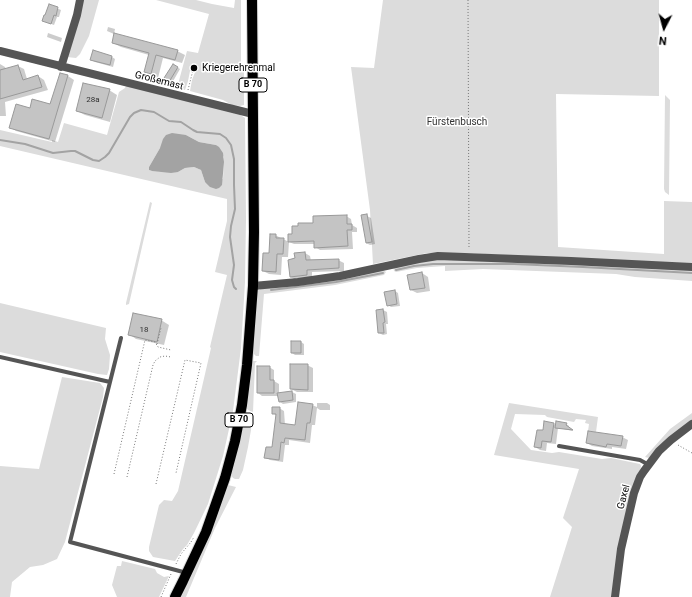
<!DOCTYPE html>
<html>
<head>
<meta charset="utf-8">
<style>
	body { margin:0 }
	#map { position:relative; width:692px; height:597px; overflow:hidden; background:#fff; font-family:Roboto,sans-serif }
	canvas { display:block }
	.north { position:absolute; left:644px; top:8px; width:40px; height:40px; -webkit-text-stroke:3px #fff; paint-order:stroke; rotate:186deg; font-size:11px; font-weight:700; line-height:16px; text-align:center; color:#000 }
	.north::after { content:''; display:block; margin:auto; width:14px; height:18px; background:#000; clip-path:polygon(50% 0,100% 100%,50% 72%,0 100%) }
</style>
</head>
<body>
<div id="map">
<canvas width="692" height="597"></canvas>
<div class="north">N</div>
</div>
<script>
const context = document.querySelector('canvas').getContext('2d');
context.lineJoin = 'round';
function paint(path, color) {
  context.fillStyle = color;
  context.fill(path, 'evenodd');
}
function toPath(rows) {
  const path = new Path2D();
  for (const r of rows) {
    path.moveTo(r[0], r[1]);
    for (let i = 2; i < r.length; i += 2) path.lineTo(r[i], r[i + 1]);
  }
  return path;
}
function strokePath(path, color, width, dash) {
  context.strokeStyle = color;
  context.lineWidth = width;
  context.lineCap = dash ? 'butt' : 'round';
  context.setLineDash(dash || []);
  context.stroke(path);
}
function drawText(font, color, halo, rows, align = 'center') {
  context.font = font + ' Roboto,sans-serif';
  context.lineWidth = 3;
  context.setLineDash([]);
  context.textBaseline = 'middle';
  context.strokeStyle = halo;
  context.fillStyle = color;
  for (const [text, x, y, turn = 0] of rows) {
    context.save();
    context.translate(x, y);
    context.rotate((+turn || 0) * Math.PI / 180);
    context.textAlign = isNaN(turn) ? turn : align;
    if (halo) context.strokeText(text, 0, 0);
    context.fillText(text, 0, 0);
    context.restore();
  }
}
paint(toPath([
	[81,0,99,0,89,36,80,54,76,58,67,57],
	[156,0,196,0,212,4,234,8,235,0,241,0,241,69,244,69,244,105,240,106,232,105,223,100,190,91,192,80,197,67,191,66,188,81,185,90,177,88,187,51,198,53,209,14],
	[383,0,659,0,659,96,556,94,558,247,664,254,664,201,692,202,692,264,465,253,427,253,373,264,370,210,351,67,374,68],
	[127,84,239,114,245,118,246,219,245,282,241,348,233,411,223,456,208,504,194,533,187,545,183,549,175,561,153,557,149,551,149,547,159,505,164,500,172,501,178,491,211,348,210,347,227,275,215,272,227,221,227,199,0,146,0,130,52,142,52,140,58,142,64,123,107,135,119,92,125,88],
	[186,135,199,142,216,145,224,157,223,179,205,182,201,170,194,167,185,168,178,172,152,171,149,170,149,167,160,148],
	[665,95,670,100,669,195,665,192,664,189],
	[150,202,152,203,129,304,126,305,126,303],
	[427,259,692,269,692,281,635,277,616,274,483,269,445,271,445,266,417,268,396,272,394,271,393,266],
	[382,269,386,272,384,275,335,285,264,294,259,356,256,356,253,353,257,291,259,290,264,287],
	[0,303,106,328,105,339,110,355,109,369,107,375,98,374,0,352],
	[252,361,257,361,255,363,253,412,248,410,246,407],
	[62,377,100,383,104,388,103,397,65,542,57,559,43,565,30,567,12,582,10,597,0,597,0,466,39,469],
	[509,403,598,417,596,432,588,431,589,424,585,423,586,420,576,419,574,422,547,417,545,415,515,414,511,429,531,450,552,453,559,452,602,459,611,458,640,464,641,466,613,597,550,597,572,527,563,518,579,469,494,455],
	[692,413,692,420,649,458,645,457,670,429],
	[249,416,252,417,251,430,248,447,243,470,239,479,235,479,233,478,231,475,244,418],
	[228,485,236,487,215,528,186,597,180,597,193,573,211,531],
	[122,561,155,569,157,573,164,577,169,576,159,597,117,597,112,585,117,566,121,566]
]), '#dcdcdc');
paint(toPath([
	[172,133,186,135,199,142,216,145,219,147,223,153,224,162,222,185,219,188,216,189,210,187,205,182,201,170,194,167,185,168,178,172,171,173,152,171,149,170,149,167,160,148,163,139,166,135]
]), '#a3a3a3');
paint(toPath([
	[49,5,61,10,59,17,57,17,54,25,43,21],
	[108,27,115,29,114,34,107,31],
	[48,33,62,38,61,42,47,37],
	[113,43,177,51,185,55,182,63,163,58,158,78,153,76,145,72,149,55,121,47],
	[93,52,112,57,115,59,113,67,95,62,91,60],
	[0,64,5,67,6,69,18,66,24,69,27,79,38,76,44,80,48,90,5,102,6,116,0,116],
	[173,65,180,69,172,83,170,83,167,81],
	[61,74,68,76,74,80,55,142,16,131,10,127,31,109,51,106],
	[109,90,117,95,110,122,85,115,77,111],
	[346,216,351,219,352,225,357,228,357,232,352,232,353,249,320,250,315,247,315,244,294,244,289,242,293,235,314,224],
	[367,216,371,218,375,244,370,245,366,243],
	[275,235,289,242,288,257,282,257,281,275,269,274,263,271],
	[305,253,310,256,311,261,338,260,344,263,344,271,312,272,312,278,296,280,290,277],
	[422,273,428,277,430,291,417,293,411,290],
	[395,291,398,293,400,306,391,307,388,305],
	[383,310,387,312,388,324,386,324,387,334,383,335,379,333,378,311],
	[161,320,169,325,164,345,136,339,129,334],
	[301,342,304,344,304,355,295,355,292,353],
	[307,365,313,368,313,392,297,392,291,389],
	[269,367,274,370,274,381,279,384,279,394,292,392,296,394,296,402,283,404,280,402,279,396,262,396,258,393],
	[317,403,327,403,330,405,330,410,320,410,317,408,315,425,312,425,310,443,289,440,289,445,285,445,283,462,270,460,265,457,273,448,277,416,273,413,279,408,284,411,285,425,296,426,312,405,317,407],
	[554,424,557,426,566,424,569,426,569,427,573,431,558,428,556,444,547,443,546,451,540,450,535,447,544,432],
	[622,437,628,440,626,449,612,447,612,449,592,446,587,443]
]), '#0003');
strokePath(toPath([
	[0,140,25,144,53,153,71,151,75,151,93,160,99,161,105,157,109,153,130,117,134,113,141,110,154,112,169,121,181,122,193,130,197,132,220,134,226,138,231,145,234,159,234,185,235,209,231,226,230,237,234,265,232,280,234,287,236,289],
	[396,270,414,266,433,264,514,264,583,267,692,273],
	[271,290,336,282,383,273]
]), '#a3a3a3', 2);
const building = toPath([
	[49,4,58,7,56,16,54,15,51,24,42,21,44,15,45,15,49,4],
	[114,33,178,50,175,60,156,55,151,74,144,72,149,53,112,43,114,33],
	[93,50,112,56,110,65,90,60,93,50],
	[173,64,178,67,169,82,166,82,164,78,173,64],
	[18,65,23,80,38,75,42,87,0,99,0,70,18,65],
	[60,73,68,75,49,139,9,128,16,104,30,108,32,99,50,104,60,73],
	[83,83,110,89,102,118,76,111,83,83],
	[367,214,372,242,366,243,361,215,367,214],
	[347,215,347,224,352,224,352,230,347,230,348,246,314,248,314,241,288,242,288,234,292,234,292,226,298,226,298,223,313,223,313,216,347,215],
	[270,234,276,234,276,238,284,238,283,254,277,254,276,272,262,271,263,253,269,253,270,234],
	[305,252,306,260,339,259,339,268,307,270,307,275,290,277,288,260,295,258,294,253,305,252],
	[422,272,425,288,410,290,407,275,422,272],
	[395,290,397,304,387,306,384,292,395,290],
	[383,309,385,322,383,323,384,333,378,333,376,310,383,309],
	[133,313,162,319,157,342,128,335,133,313],
	[291,341,301,341,301,353,291,353,291,341],
	[290,364,308,364,308,390,290,389,290,364],
	[257,366,270,366,270,380,274,380,274,393,257,393,257,366],
	[292,391,293,400,279,402,277,393,292,391],
	[298,402,313,404,310,423,307,423,305,440,285,438,284,443,281,442,279,460,264,458,266,447,272,447,276,414,272,414,272,407,280,407,280,423,295,425,298,402],
	[544,421,554,423,551,442,542,441,541,448,534,447,537,430,543,430,544,421],
	[556,421,567,423,566,425,573,430,555,428,556,421],
	[588,431,623,436,621,446,607,444,606,447,586,443,588,431]
]);
paint(building, '#c4c4c4');
strokePath(building, '#999', 1);
const primary = toPath([
	[175,597,183,581,206,532,225,478,235,441,242,405,247,365,253,286,254,232,252,0]
]);
strokePath(primary, '#dbdbdb', 12);
strokePath(toPath([
	[468,0,469,249],
	[188,90,193,70],
	[157,344,161,328],
	[678,445,692,453],
	[114,474,145,340,155,342,158,347,171,350],
	[127,477,153,365,155,361,160,357,165,356,171,357],
	[156,484,185,360,201,363,176,473],
	[176,564,181,554,191,542,194,537],
	[161,597,171,574]
]), '#777', 1, [1, 2]);
strokePath(toPath([
	[121,338,70,542,187,573],
	[0,357,110,382],
	[559,446,640,460,649,465]
]), '#555', 4);
strokePath(toPath([
	[0,51,253,114],
	[61,67,77,15,80,0],
	[253,286,298,282,340,276,419,259,438,256,571,261,692,267],
	[615,597,621,549,634,493,640,477,644,471,659,451,671,440,692,424]
]), '#555', 8);
strokePath(primary, '#000', 10);
for (const [x, y, r, color] of [
	[194,68,4,"#000"]
]) {
  const dot = new Path2D();
  dot.arc(x, y, r, 0, 2 * Math.PI);
  context.fillStyle = color;
  context.fill(dot);
  strokePath(dot, '#fff', 1.5);
}
drawText('8px', '#313131', null, [
	["28a",93,100],
	["18",144,330]
]);
for (const [x, y, w] of [
	[253,85,28],
	[239,420,28]
]) {
  const box = new Path2D();
  box.roundRect(x - w / 2, y - 7, w, 14, 3);
  context.fillStyle = '#fff';
  context.fill(box);
  strokePath(box, '#000', 1);
}
drawText('bold 9px', '#000', null, [
	["B 70",253,85],
	["B 70",239,420]
]);
drawText('10px', '#000', '#fff', [
	["Kriegerehrenmal",202,68]
], 'left');
drawText('10px', '#000', '#fff', [
	["Großemast",159,81,14],
	["Gaxel",624,497,-75]
]);
drawText('10px', '#333', '#fff', [
	["Fürstenbusch",457,122]
]);
</script>
</body>
</html>
